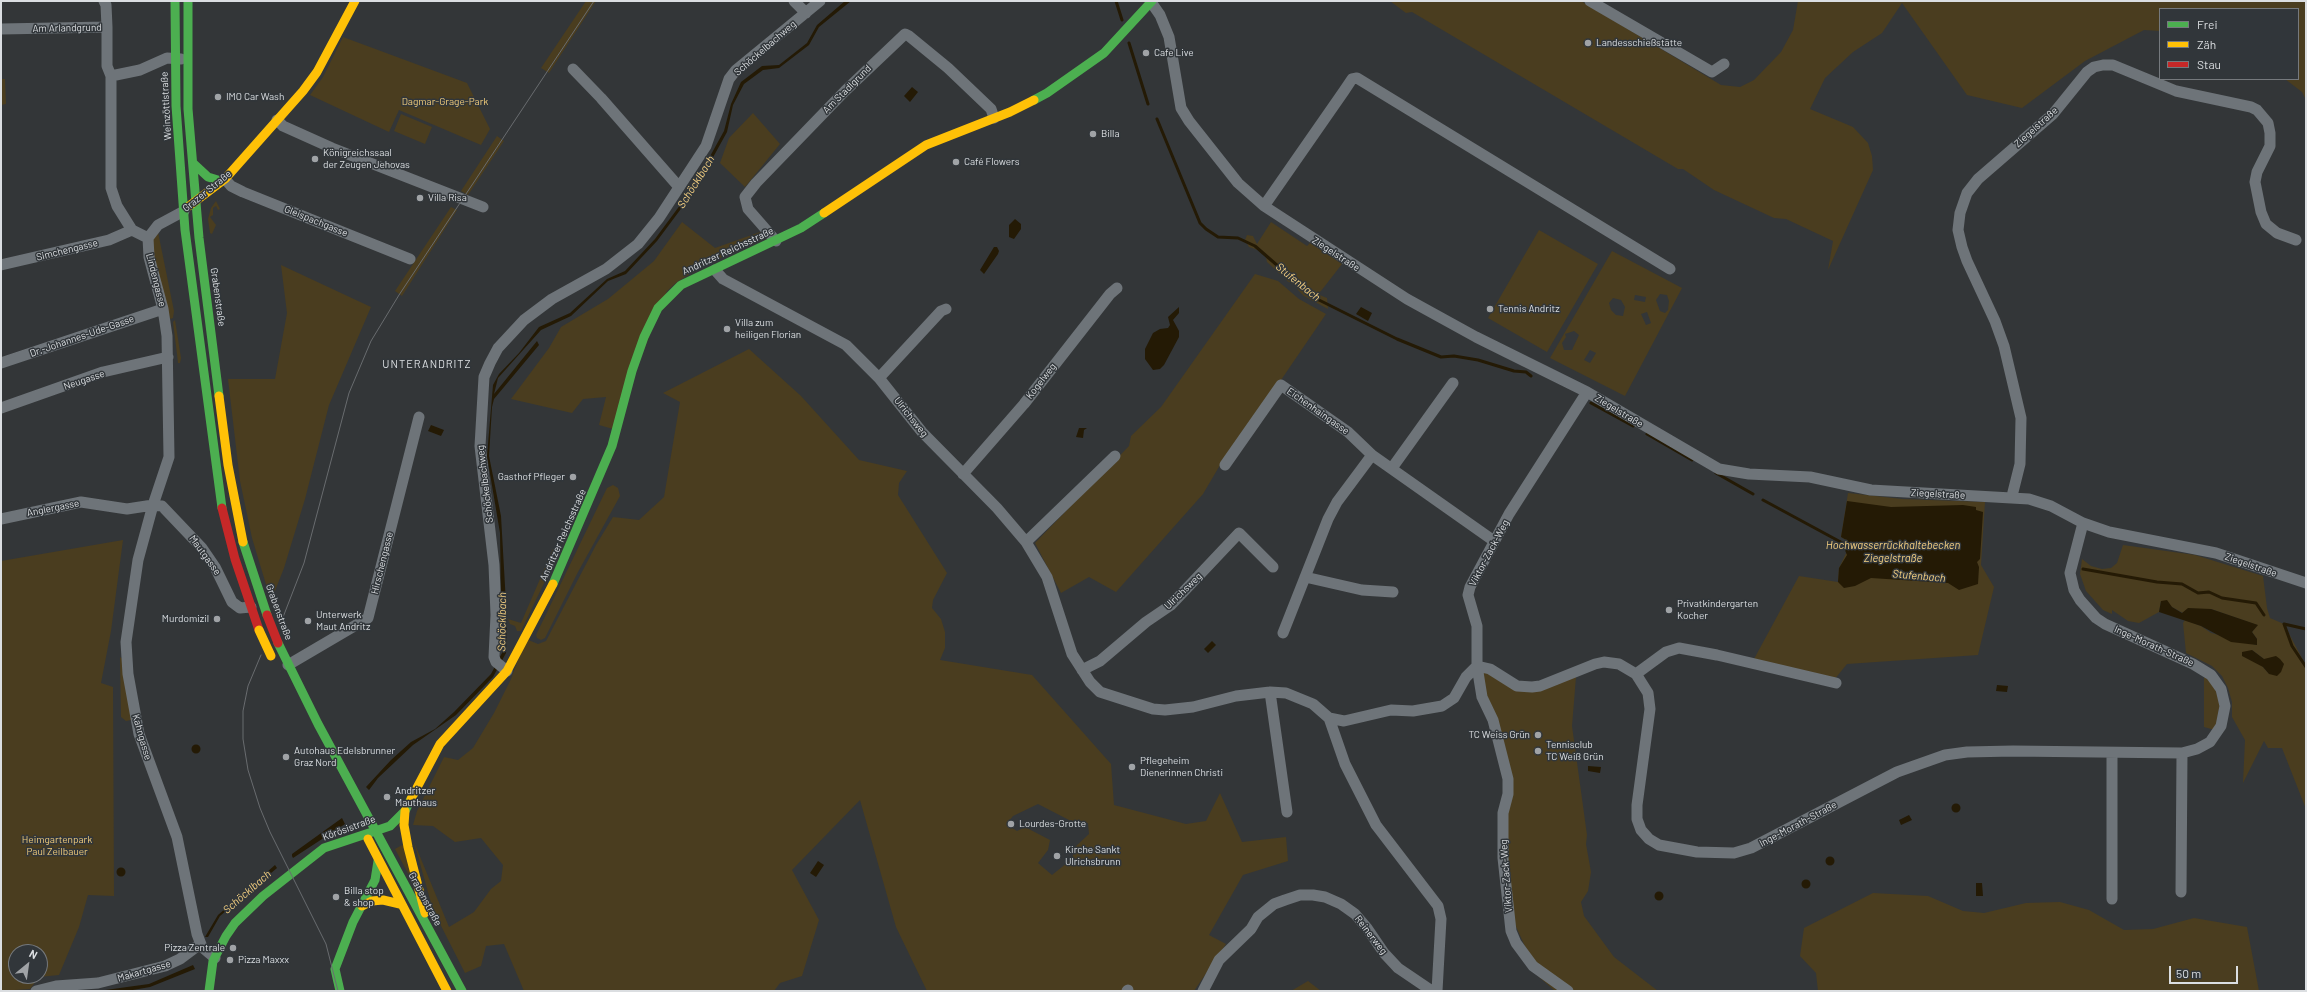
<!DOCTYPE html>
<html>
<head>
<meta charset="utf-8">
<style>
	body { margin:0 }
	#map { position:relative; width:2307px; height:992px; overflow:hidden; background:#333638; font-family:Barlow,sans-serif }
	canvas { display:block }
	.frame { position:absolute; inset:0; border:2px solid #dbdee1; pointer-events:none }
	.legend { position:absolute; left:2159px; top:8px; width:140px; height:72px; box-sizing:border-box; background:#31363a; border:1px solid #75797d; margin:0; padding:5px 7px; list-style:none; font-size:12px; color:#dbdee1 }
	.legend li { display:flex; align-items:center; gap:8px; height:20px }
	.legend b { width:20px; border:1px solid #75797d }
	.north { position:absolute; left:8px; top:944px; width:40px; height:40px; box-sizing:border-box; background:#31363a; border:1px solid #75797d; border-radius:50%; rotate:29deg; font-size:11px; font-weight:700; line-height:16px; text-align:center; color:#dbdee1 }
	.north::after { content:''; display:block; margin:auto; width:14px; height:18px; background:#a0a3a6; clip-path:polygon(50% 0,100% 100%,50% 72%,0 100%) }
	.scale { position:absolute; left:2169px; top:966px; width:69px; height:18px; box-sizing:border-box; border:2px solid #dbdee1; border-top:0; padding-left:5px; font-size:12px; line-height:14px; white-space:nowrap; color:#dbdee1; -webkit-text-stroke:3px #31363a; paint-order:stroke }
</style>
</head>
<body>
<div id="map">
<canvas width="2307" height="992"></canvas>
<div class="frame"></div>
<ul class="legend">
<li><b style="height:5px;background:#4caf50"></b>Frei</li>
<li><b style="height:5px;background:#ffc107"></b>Zäh</li>
<li><b style="height:5px;background:#c62828"></b>Stau</li>
</ul>
<div class="north">N</div>
<div class="scale">50 m</div>
</div>
<script>
const context = document.querySelector('canvas').getContext('2d');
context.lineJoin = 'round';
function paint(path, color) {
  context.fillStyle = color;
  context.fill(path, 'evenodd');
}
function toPath(rows) {
  const path = new Path2D();
  for (const r of rows) {
    if (r.length === 3) {
      path.moveTo(r[0] + r[2], r[1]);
      path.arc(r[0], r[1], r[2], 0, 2 * Math.PI);
      continue;
    }
    path.moveTo(r[0], r[1]);
    for (let i = 2; i < r.length; i += 2) path.lineTo(r[i], r[i + 1]);
  }
  return path;
}
function strokePath(path, color, width, dash) {
  context.strokeStyle = color;
  context.lineWidth = width;
  context.lineCap = dash ? 'butt' : 'round';
  context.setLineDash(dash || []);
  context.stroke(path);
}
function drawText(font, color, halo, rows, align = 'center') {
  context.font = font + ' Barlow,sans-serif';
  context.lineWidth = 3;
  context.setLineDash([]);
  context.textBaseline = 'middle';
  context.strokeStyle = halo;
  context.fillStyle = color;
  for (const [text, x, y, turn = 0] of rows) {
    context.save();
    context.translate(x, y);
    context.rotate((+turn || 0) * Math.PI / 180);
    context.textAlign = isNaN(turn) ? turn : align;
    if (halo) context.strokeText(text, 0, 0);
    context.fillText(text, 0, 0);
    context.restore();
  }
}
paint(toPath([
	[586,1,596,1,549,73,541,68],
	[1390,1,1581,1,1721,85,1740,87,1754,80,1781,52,1793,30,1798,1,2306,1,2306,100,2302,92,2285,79,2298,79,2298,9,2160,9,2160,31,2144,30,2085,61,2022,108,1967,95,1902,3,1882,33,1853,52,1825,78,1810,109,1853,127,1868,143,1872,156,1873,170,1828,270,1833,241,1786,219,1774,218,1714,190,1683,169,1678,169,1412,12,1406,13],
	[343,37,467,83,490,129,481,145,399,110,389,132,310,95,323,77],
	[1,79,5,79,6,104,1,105],
	[753,113,780,144,745,187,720,163,729,138],
	[401,114,432,127,425,144,394,131],
	[497,136,504,141,468,195,461,191],
	[216,201,220,209,218,210,216,206,213,208,213,215,210,217,216,225,212,234,210,233,208,219,211,208],
	[451,207,457,210,402,296,395,291],
	[682,222,715,248,760,232,767,238,706,264,677,282,667,291,613,429,599,425,606,397,583,399,572,413,511,399,549,348,561,327,608,299,654,261],
	[1271,222,1307,246,1310,243,1342,264,1321,291,1317,294,1327,298,1328,309,1304,296,1298,290,1297,286,1287,281,1285,275,1281,275,1267,262,1266,257,1258,250,1249,247,1245,240,1247,235,1253,236,1257,244],
	[1539,230,1598,264,1547,352,1488,318],
	[158,232,174,311,173,318,170,319,154,260,152,239],
	[1612,251,1682,288,1625,396,1550,358],
	[1660,294,1667,295,1669,301,1668,310,1665,313,1660,311,1656,300],
	[1635,295,1646,297,1645,302,1634,300],
	[1613,298,1621,300,1625,307,1623,316,1616,315,1611,310,1609,303],
	[1647,312,1651,323,1646,325,1641,314],
	[1574,331,1579,335,1572,350,1564,350,1562,343,1566,337,1565,334],
	[1590,350,1596,353,1590,363,1584,360],
	[281,265,371,307,329,405,305,499,284,568,271,601,252,538,240,481,228,379,275,379,287,313],
	[1255,274,1278,281,1299,299,1326,314,1281,380,1223,460,1203,494,1116,592,1089,577,1061,593,1035,543,1129,446,1131,436,1161,407],
	[175,320,181,358,180,363,178,363,177,354,173,322],
	[749,349,801,396,859,460,907,471,899,483,898,495,947,573,933,600,932,608,941,619,945,632,945,648,940,660,1032,675,1111,764,1114,805,1186,824,1206,821,1220,793,1242,842,1286,837,1288,861,1243,875,1209,935,1226,944,1194,991,927,991,896,927,860,800,792,870,819,920,802,976,780,983,774,991,524,991,504,944,486,946,481,966,465,973,433,910,414,842,449,927,474,912,491,889,501,881,503,865,481,838,455,842,433,826,413,825,417,811,444,757,458,760,473,748,494,713,511,679,526,639,538,644,546,641,596,545,613,517,639,520,664,497,680,402,663,393],
	[1038,804,1069,820,1088,823,1089,834,1075,847,1072,859,1052,875,1038,863,1048,850,1050,840,1025,827,1017,831,1009,826,1009,821,1013,816],
	[613,485,618,488,620,496,578,572,545,638,541,640,537,638,536,635,607,488],
	[1848,493,1902,499,1985,502,1981,565,1994,587,1978,655,1847,664,1834,680,1754,659,1799,576,1838,582,1839,568,1851,543,1841,537],
	[123,540,111,631,101,683,113,687,114,896,88,895,79,927,59,975,39,977,30,989,1,991,1,561],
	[16,952,40,952,40,976,16,976],
	[2123,545,2195,555,2263,576,2267,608,2270,618,2284,624,2306,666,2306,809,2282,748,2268,748,2264,741,2243,783,2245,740,2232,717,2232,702,2228,688,2222,676,2212,666,2186,653,2183,623,2185,620,2201,626,2211,633,2257,645,2257,639,2252,632,2257,625,2211,609,2183,613,2161,601,2159,612,2139,623,2128,621,2112,610,2112,614,2103,610,2086,591,2080,574,2082,559,2091,566,2102,569,2111,568,2117,563],
	[2252,650,2264,659,2269,674,2263,667],
	[553,549,559,552,521,631,517,631,515,626,510,624,508,619,521,623],
	[120,657,124,660,131,720,126,721,121,717],
	[1483,667,1517,686,1576,677,1572,726,1587,835,1586,844,1591,872,1588,891,1581,902,1584,916,1614,957,1658,991,1555,991,1539,977,1502,896,1508,794,1482,697],
	[2205,676,2215,688,2220,704,2215,730,2204,727,2204,678],
	[404,844,412,881,395,849],
	[1873,893,1928,896,1963,911,1984,913,2026,903,2060,902,2089,910,2124,930,2153,929,2194,918,2247,927,2259,991,1818,991,1816,973,1800,956,1804,928],
	[1308,981,1321,991,1291,991]
]), '#4a3d1f');
paint(toPath([
	[845,1,851,1,819,27,809,45,779,68,763,70,744,84,733,105,727,132,695,190,657,241,626,274,608,281,571,316,541,330,498,378,494,394,537,341,539,345,494,399,492,407,489,456,501,516,507,621,506,653,493,677,456,715,413,745,378,778,369,790,366,787,391,760,411,742,435,729,454,712,491,674,502,653,500,533,487,456,493,385,499,374,519,353,539,327,570,313,607,279,625,271,655,239,692,189,724,131,731,104,741,82,762,66,779,65,807,43,817,25],
	[912,87,918,92,910,102,904,96],
	[1015,219,1021,224,1021,229,1014,239,1009,237,1009,225],
	[994,247,997,247,999,251,998,254,984,274,980,270],
	[1179,307,1179,313,1173,320,1179,331,1179,337,1164,365,1160,369,1153,370,1145,359,1145,349,1153,333,1160,329,1168,328,1170,325,1168,317],
	[1361,307,1372,313,1368,321,1356,314],
	[431,425,444,430,441,436,428,431],
	[1079,428,1087,428,1084,430,1083,438,1076,437],
	[1847,501,1891,507,1963,505,1976,507,1976,510,1983,512,1980,559,1977,562,1979,567,1978,584,1959,590,1948,583,1871,578,1855,586,1844,588,1838,582,1839,568,1847,555,1844,548,1848,541,1841,537],
	[2167,600,2172,607,2182,613,2188,608,2211,609,2258,625,2252,632,2257,639,2257,645,2231,642,2201,626,2159,612,2161,601],
	[1212,641,1216,645,1208,653,1204,649],
	[2252,650,2264,659,2276,656,2280,659,2284,664,2281,672,2277,676,2269,674,2263,667,2242,656,2242,652],
	[1997,685,2008,686,2007,692,1996,691],
	[196,749,4.5],
	[1588,766,1601,767,1600,773,1588,771],
	[1956,808,4.5],
	[1909,815,1912,820,1901,825,1899,820],
	[342,818,345,824,293,858,292,856,292,854],
	[1830,861,4.5],
	[818,861,824,865,816,877,810,873],
	[275,865,277,868,220,916,208,937,205,937,218,915],
	[121,872,4.5],
	[1806,884,4.5],
	[1976,883,1982,883,1983,896,1976,896],
	[1659,896,4.5],
	[193,965,195,969,150,987,127,991,98,991,149,984]
]), '#241a05');
strokePath(toPath([
	[1116,1,1122,20],
	[1129,43,1148,104],
	[1157,119,1200,223,1206,229,1218,237,1238,238,1255,246,1302,287,1311,291,1319,300,1397,339,1441,357,1454,356,1478,360,1514,371,1526,372,1531,376],
	[1591,403,1633,426],
	[1647,434,1692,460],
	[1716,473,1753,494],
	[1763,500,1848,546],
	[2083,569,2157,582,2182,584,2198,593,2209,592,2222,598,2256,603,2264,615],
	[2284,624,2292,646,2306,667],
	[2284,624,2306,629]
]), '#241a05', 3);
strokePath(toPath([
	[794,1,806,13],
	[1590,1,1712,72,1724,64],
	[1151,2,1160,15,1169,37,1181,108,1189,121,1238,183,1264,206,1407,299,1476,337,1587,392,1719,469,1749,474,1810,477,1871,490,2029,499,2051,506,2083,523,2109,532,2216,553,2306,583],
	[107,27,107,66,111,76,111,188,117,206,132,230,148,238],
	[1,29,107,27,106,5,104,1],
	[573,69,601,98,679,187],
	[111,76,140,70,167,58,181,59],
	[277,120,283,126,332,148,483,207],
	[225,179,231,186,243,192,410,259],
	[1264,206,1344,91,1352,79,1357,78,1670,269],
	[148,238,149,257,163,309,167,336,169,457,153,505,138,560,126,642,128,674,139,734,177,837,197,934,202,947,215,958],
	[148,238,158,225,184,211],
	[776,241,748,209,745,197,756,183,845,91,905,34,909,36,948,68,991,109,994,118],
	[1,265,109,240,132,230],
	[715,270,723,279,846,345,879,378,922,432,997,508,1026,542,1047,577,1072,654,1090,682,1100,692,1153,709,1165,710,1193,707,1236,696,1270,692,1286,693,1313,704,1329,718,1344,721,1391,710,1413,711,1442,706,1454,698,1466,677,1477,666,1490,669,1517,686,1532,687,1540,686,1595,664,1604,662,1619,664,1636,674,1648,693,1650,709,1637,805,1637,819,1641,830,1649,839,1659,845,1697,852,1734,853,1751,848,1897,772,1945,755,1967,752,2013,751,2182,753,2197,749,2210,742,2221,726,2225,706,2221,689,2211,675,2193,664,2105,624,2096,618,2080,600,2074,590,2070,573,2083,523],
	[1,363,163,309],
	[879,378,941,311,946,309],
	[1,408,103,372,168,357],
	[1225,465,1281,385,1348,432,1372,455,1494,541],
	[1392,468,1453,383],
	[963,474,1024,404,1110,294,1117,288],
	[2012,496,2020,464,2021,418,2004,346,1995,321,1967,261,1962,247,1958,230,1960,213,1967,193,1978,179,2053,114,2087,72,2094,67,2103,65,2113,65,2176,91,2251,107,2257,110,2268,123,2270,133,2270,146,2257,172,2255,182,2261,212,2266,224,2277,233,2296,240],
	[1,519,81,502,127,509,153,505,162,506,202,548,215,567,232,602,240,608,251,607],
	[1026,542,1115,456],
	[1305,577,1362,590,1393,592],
	[1283,633,1328,519,1337,502,1372,455],
	[288,665,368,618,419,417],
	[1082,670,1100,661,1146,622,1171,605,1239,533,1273,567],
	[507,671,496,662,494,657,496,615,494,565,480,446,484,377,490,363,498,348,524,320,552,299,606,269,638,244,659,218,706,146,729,79,736,70,820,1],
	[1636,674,1666,652,1679,648,1717,655,1836,683],
	[1270,692,1287,812],
	[1329,718,1345,764,1376,825,1438,906,1441,919,1437,991],
	[2112,753,2112,899],
	[2181,892,2182,753],
	[36,991,56,986,98,983,165,966,180,959,200,944],
	[1127,991,1128,990],
	[1203,991,1219,960,1251,929,1258,917,1274,904,1285,900,1300,895,1313,895,1325,897,1341,904,1355,914,1367,928,1384,953,1398,968,1432,991],
	[1568,991,1533,966,1516,943,1511,931,1503,858,1503,813,1508,794,1508,779,1493,720,1482,697,1477,666,1477,626,1468,595,1470,587,1509,514,1587,392]
]), '#6e7479', 11);
strokePath(toPath([
	[175,1,176,106,185,230,222,508],
	[188,1,188,109,199,238,219,396],
	[1034,100,1047,93,1104,53,1152,1],
	[194,164,208,177,221,181],
	[243,542,267,615],
	[553,584,612,446,632,371,644,337,658,308,681,285,801,228,824,213],
	[278,643,318,724,462,991],
	[209,991,213,961,226,936,235,923,263,896,324,848,390,826,405,811,411,799],
	[340,991,335,969,353,922,375,880,378,861]
]), '#4caf50', 9);
strokePath(toPath([
	[189,206,225,179,303,91,317,72,355,1],
	[824,213,926,145,1010,112,1034,100],
	[219,396,228,465,243,542],
	[411,799,440,744,507,671,553,584],
	[405,811,404,825,408,847,425,913],
	[368,839,447,991],
	[362,906,372,901,383,900,400,904]
]), '#ffc107', 9);
strokePath(toPath([
	[222,508,235,559,259,630]
]), '#c62828', 9);
strokePath(toPath([
	[280,625,304,563,349,393,371,341,399,295,594,1],
	[261,655,248,686,243,711,243,739,248,770,260,808,270,832,326,944,338,991]
]), '#696c6f', 1);
strokePath(toPath([
	[259,630,271,656]
]), '#ffc107', 9);
strokePath(toPath([
	[267,615,278,643]
]), '#c62828', 9);
for (const [x, y, r, color] of [
	[1588,43,4,"#a0a3a6"],
	[1146,53,4,"#a0a3a6"],
	[218,97,4,"#a0a3a6"],
	[1093,134,4,"#a0a3a6"],
	[315,159,4,"#a0a3a6"],
	[956,162,4,"#a0a3a6"],
	[420,198,4,"#a0a3a6"],
	[1490,309,4,"#a0a3a6"],
	[727,329,4,"#a0a3a6"],
	[573,477,4,"#a0a3a6"],
	[1669,610,4,"#a0a3a6"],
	[217,619,4,"#a0a3a6"],
	[308,621,4,"#a0a3a6"],
	[1538,735,4,"#a0a3a6"],
	[1538,751,4,"#a0a3a6"],
	[286,757,4,"#a0a3a6"],
	[1132,767,4,"#a0a3a6"],
	[387,797,4,"#a0a3a6"],
	[1011,824,4,"#a0a3a6"],
	[1057,856,4,"#a0a3a6"],
	[336,897,4,"#a0a3a6"],
	[233,948,4,"#a0a3a6"],
	[230,960,4,"#a0a3a6"]
]) {
  const dot = new Path2D();
  dot.arc(x, y, r, 0, 2 * Math.PI);
  context.fillStyle = color;
  context.fill(dot);
  strokePath(dot, '#31363a', 1.5);
}
drawText('10px', '#dbdee1', '#31363a', [
	["Am Arlandgrund",67,28,-1],
	["Schöckelbachweg",765,48,-41],
	["Am Stadlgrund",847,89,-45],
	["Weinzöttlstraße",166,106,-93],
	["Ziegelstraße",2036,127,-42],
	["Grazer Straße",207,191,-39],
	["Gleispachgasse",316,221,22],
	["Simchengasse",67,250,-14],
	["Andritzer Reichsstraße",728,251,-25],
	["Ziegelstraße",1336,254,33],
	["Lindengasse",156,280,76],
	["Grabenstraße",218,297,82],
	["Dr.-Johannes-Ude-Gasse",82,336,-19],
	["Neugasse",84,380,-19],
	["Kogelweg",1041,381,-52],
	["Eichenhaingasse",1318,411,35],
	["Ziegelstraße",1619,411,31],
	["Ulrichsweg",911,417,51],
	["Schöckelbachweg",485,484,-97],
	["Ziegelstraße",1938,494,3],
	["Anglergasse",53,508,-11],
	["Andritzer Reichsstraße",563,535,-66],
	["Viktor-Zack-Weg",1489,553,-62],
	["Mautgasse",205,555,54],
	["Hirschengasse",382,563,-76],
	["Ziegelstraße",2251,565,19],
	["Ulrichsweg",1183,591,-44],
	["Grabenstraße",279,612,70],
	["Inge-Morath-Straße",2154,646,24],
	["Kahngasse",142,737,74],
	["Inge-Morath-Straße",1798,824,-28],
	["Körösistraße",349,828,-20],
	["Viktor-Zack-Weg",1506,876,-94],
	["Grabenstraße",425,899,62],
	["Reinerweg",1371,935,52],
	["Makartgasse",144,971,-16]
]);
drawText('10px', '#dbdee1', '#31363a', [
	["Landesschießstätte",1596,43],
	["Cafe Live",1154,53],
	["IMO Car Wash",226,97],
	["Billa",1101,134],
	["Königreichssaal",323,153],
	["der Zeugen Jehovas",323,165],
	["Café Flowers",964,162],
	["Villa Risa",428,198],
	["Tennis Andritz",1498,309],
	["Villa zum",735,323],
	["heiligen Florian",735,335],
	["Gasthof Pfleger",565,477,"right"],
	["Privatkindergarten",1677,604],
	["Kocher",1677,616],
	["Unterwerk",316,615],
	["Maut Andritz",316,627],
	["Murdomizil",209,619,"right"],
	["TC Weiss Grün",1530,735,"right"],
	["Tennisclub",1546,745],
	["TC Weiß Grün",1546,757],
	["Autohaus Edelsbrunner",294,751],
	["Graz Nord",294,763],
	["Pflegeheim",1140,761],
	["Dienerinnen Christi",1140,773],
	["Andritzer",395,791],
	["Mauthaus",395,803],
	["Lourdes-Grotte",1019,824],
	["Kirche Sankt",1065,850],
	["Ulrichsbrunn",1065,862],
	["Billa stop",344,891],
	["& shop",344,903],
	["Pizza Zentrale",225,948,"right"],
	["Pizza Maxxx",238,960]
], 'left');
drawText('10px', '#f0cb7a', '#31363a', [
	["Dagmar-Grage-Park",445,102],
	["Heimgartenpark",57,840],
	["Paul Zeilbauer",57,852]
]);
drawText('italic 11px', '#f7d181', '#31363a', [
	["Schöcklbach",696,182,-58],
	["Stufenbach",1298,282,39],
	["Hochwasserrückhaltebecken",1893,545],
	["Ziegelstraße",1893,558],
	["Stufenbach",1919,576,5],
	["Schöcklbach",502,622,-89],
	["Schöcklbach",247,892,-41]
]);
context.letterSpacing = '1px';
drawText('11px', '#dbdee1', '#31363a', [
	["UNTERANDRITZ",427,364]
]);
context.letterSpacing = '0px';
</script>
</body>
</html>
